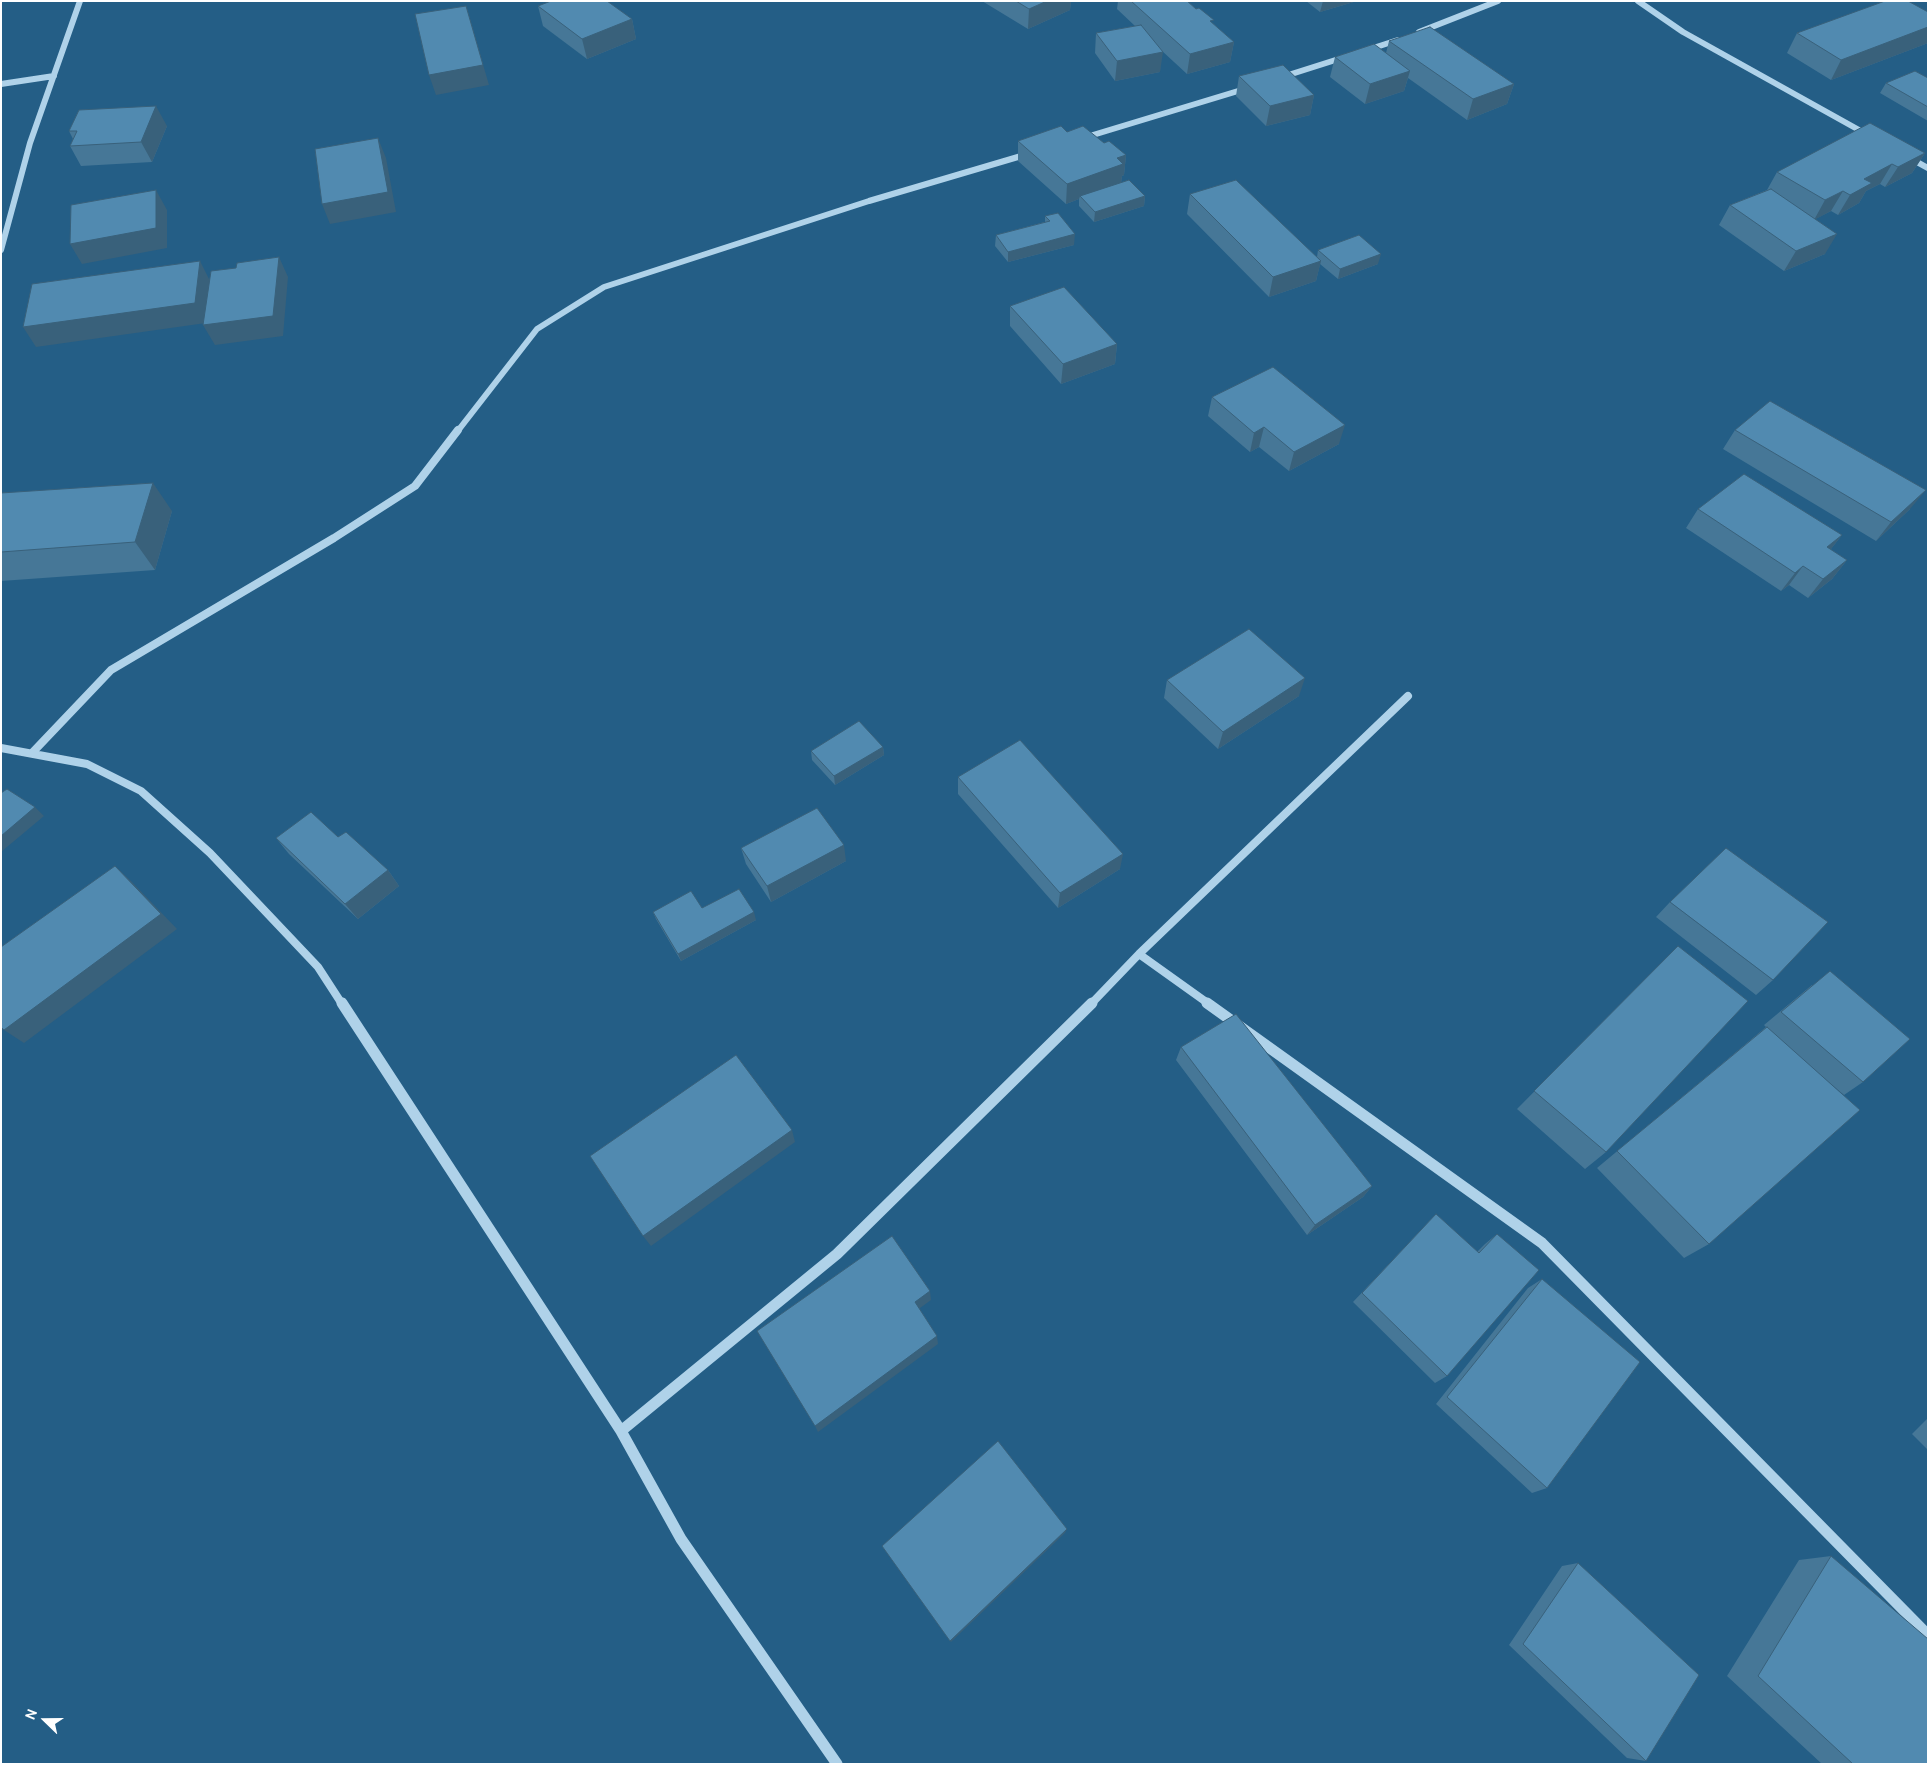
<!DOCTYPE html>
<html>
<head>
<meta charset="utf-8">
<style>
	body { margin:0 }
	#map { position:relative; width:1929px; height:1765px; overflow:hidden; background:#245e86; font-family:Cabin,sans-serif }
	canvas { display:block }
	.frame { position:absolute; inset:0; border:2px solid #fff; pointer-events:none }
	.north { position:absolute; left:20px; top:1695px; width:50px; height:50px; -webkit-text-stroke:4px #245e86; paint-order:stroke; rotate:292deg; font-size:14px; font-weight:700; line-height:20px; text-align:center; color:#fff }
	.north::after { content:''; display:block; margin:auto; width:18px; height:22px; background:#fff; clip-path:polygon(50% 0,100% 100%,50% 72%,0 100%) }
</style>
</head>
<body>
<div id="map">
<canvas width="1929" height="1765"></canvas>
<div class="frame"></div>
<div class="north">N</div>
</div>
<script>
const context = document.querySelector('canvas').getContext('2d');
context.lineJoin = 'round';
function toPath(rows) {
  const path = new Path2D();
  for (const r of rows) {
    path.moveTo(r[0], r[1]);
    for (let i = 2; i < r.length; i += 2) path.lineTo(r[i], r[i + 1]);
  }
  return path;
}
function strokePath(path, color, width, dash) {
  context.strokeStyle = color;
  context.lineWidth = width;
  context.lineCap = dash ? 'butt' : 'round';
  context.setLineDash(dash || []);
  context.stroke(path);
}
function paint(path, color) {
  context.fillStyle = color;
  context.fill(path, 'evenodd');
}
strokePath(toPath([
	[1638,1,1683,32,1868,135],
	[1419,32,1498,1],
	[1367,50,1398,40],
	[1282,77,1345,57],
	[1,84,54,76],
	[1083,138,1248,88],
	[1908,157,1928,168],
	[1,250,30,143,80,1],
	[457,432,537,329,604,287,869,201,1028,154]
]), '#afd2e9', 6);
strokePath(toPath([
	[1,748,87,764,141,791,210,853,318,967,342,1004],
	[32,753,111,670,334,538,415,486,458,430],
	[1139,954,1209,1004],
	[1091,1004,1139,954,1408,696]
]), '#afd2e9', 8);
strokePath(toPath([
	[342,1003,621,1431],
	[1207,1003,1542,1243,1928,1635],
	[837,1764,681,1539,621,1431,837,1254,1092,1003]
]), '#afd2e9', 11);
paint(toPath([
	[982,1,1071,1,1070,10,1028,29],
	[1118,1,1187,1,1234,42,1230,62,1187,74,1161,50,1160,72,1115,81,1095,53,1096,33,1135,26,1117,9],
	[1306,1,1357,1,1320,12],
	[538,6,632,19,636,39,587,59,543,26],
	[1928,12,1928,43,1831,80,1787,53,1797,33],
	[1389,41,1514,84,1507,104,1467,120,1408,78,1404,91,1365,104,1330,77,1335,57,1386,53],
	[1239,76,1314,95,1310,115,1266,126,1236,96],
	[1928,78,1928,121,1880,93,1886,83],
	[167,126,152,162,81,166,70,146,73,139,69,131],
	[1067,132,1104,143,1126,155,1124,175,1122,176,1121,183,1145,196,1144,206,1094,222,1079,206,1079,199,1066,204,1018,161,1018,141],
	[1925,153,1912,173,1885,187,1880,184,1866,191,1859,203,1838,215,1831,211,1815,219,1825,254,1784,271,1719,225,1730,205,1767,190,1777,172],
	[1190,194,1317,257,1318,250,1378,264,1338,279,1320,264,1316,281,1269,297,1187,214],
	[1045,216,1074,245,1008,262,995,246,996,235,1045,222],
	[1010,306,1117,344,1115,364,1061,384,1010,326],
	[1212,397,1339,444,1289,471,1259,447,1250,452,1208,416],
	[1735,430,1910,509,1876,541,1723,449],
	[1,493,172,511,155,570,1,581],
	[1698,509,1842,535,1830,550,1847,560,1832,579,1808,598,1789,585,1781,591,1686,528],
	[1167,680,1299,696,1218,749,1164,698],
	[883,747,884,755,835,785,812,760,811,751],
	[958,777,1120,869,1058,908,958,794],
	[338,837,388,870,399,886,358,919,289,854,276,838],
	[741,848,846,861,771,902,746,864],
	[1670,902,1773,980,1756,995,1656,917],
	[702,908,756,920,681,961,656,919,653,912],
	[1678,946,1606,1152,1585,1169,1517,1109],
	[1812,985,1863,1082,1844,1095,1814,1070,1709,1244,1684,1258,1597,1168,1766,1027,1764,1025],
	[1181,1047,1372,1186,1363,1197,1307,1235,1176,1060],
	[1436,1214,1477,1252,1485,1244,1497,1234,1447,1376,1435,1383,1353,1302],
	[1542,1279,1547,1488,1532,1493,1436,1404,1528,1288],
	[1928,1418,1928,1450,1912,1434],
	[1831,1556,1928,1764,1822,1764,1727,1676,1799,1560],
	[1578,1563,1646,1761,1627,1758,1509,1645,1562,1566]
]), '#467797');
paint(toPath([
	[1047,1,1071,1,1070,10,1028,29,1029,9],
	[1323,1,1357,1,1320,12],
	[466,6,489,85,436,95,429,75],
	[632,19,636,39,587,59,582,39],
	[1928,27,1928,43,1831,80,1841,60],
	[1234,42,1230,62,1187,74,1190,54],
	[1163,52,1160,72,1115,81,1117,61],
	[1410,71,1404,91,1365,104,1370,84],
	[1514,84,1507,104,1467,120,1473,99],
	[1314,95,1310,115,1266,126,1270,106],
	[156,106,167,126,152,162,141,142],
	[378,138,386,158,396,212,330,224,322,204],
	[1925,153,1912,173,1885,187,1898,167],
	[1126,155,1124,175,1122,176,1121,184,1080,196,1079,199,1066,204,1067,184,1117,158],
	[1892,164,1880,184,1866,191,1859,203,1838,215,1850,195,1864,179],
	[156,190,167,210,167,248,82,264,70,244],
	[1843,191,1831,211,1814,220,1825,200],
	[1145,196,1144,206,1094,222,1095,212],
	[1075,234,1074,245,1008,262,1008,252],
	[1837,234,1825,254,1784,271,1796,251],
	[1381,254,1378,264,1338,279,1340,269],
	[279,257,288,277,283,336,215,345,203,325],
	[200,261,210,281,206,323,36,347,23,327],
	[1321,261,1316,281,1269,297,1273,277],
	[1117,344,1115,364,1061,384,1063,364],
	[1345,425,1339,444,1289,471,1294,452],
	[1264,427,1259,447,1250,452,1254,433],
	[153,483,172,511,155,570,135,542],
	[1926,490,1910,509,1876,541,1891,522],
	[1842,535,1827,554,1827,547],
	[1847,560,1832,579,1808,598,1823,579],
	[1803,566,1789,585,1781,591,1795,573],
	[1305,678,1299,696,1218,749,1223,732],
	[883,747,884,755,835,785,834,776],
	[35,807,44,816,1,852,1,836],
	[844,845,846,861,771,902,767,886],
	[1123,854,1120,869,1058,908,1060,893],
	[115,866,132,882,177,929,24,1043,4,1030],
	[388,870,399,886,358,919,345,904],
	[754,912,756,920,681,961,678,954],
	[792,1130,795,1142,651,1246,643,1236],
	[1372,1186,1363,1197,1307,1235,1315,1225],
	[930,1291,931,1300,916,1311,915,1302],
	[937,1336,938,1344,818,1432,815,1426],
	[1067,1529,1065,1533,951,1642,950,1641]
]), '#39617b');
const building = toPath([
	[551,1,607,1,632,19,582,39,538,6,551,1],
	[1016,1,1047,1,1029,9,1016,1],
	[1131,1,1187,1,1196,9,1199,8,1214,20,1210,21,1234,42,1190,54,1131,1],
	[1885,1,1908,1,1928,12,1928,27,1841,60,1797,33,1885,1],
	[466,6,483,65,429,75,415,14,466,6],
	[1141,25,1163,52,1117,61,1096,33,1141,25],
	[1430,27,1514,84,1473,99,1389,41,1430,27],
	[1374,44,1410,71,1370,84,1335,57,1374,44],
	[1283,65,1314,95,1270,106,1239,76,1283,65],
	[1915,71,1928,78,1928,107,1886,83,1915,71],
	[156,106,141,142,70,146,77,131,69,131,79,110,156,106],
	[1870,123,1925,153,1898,167,1892,164,1864,179,1872,183,1850,195,1843,191,1825,200,1777,172,1870,123],
	[1061,126,1067,132,1083,126,1104,143,1109,141,1126,155,1117,158,1123,164,1067,184,1018,141,1061,126],
	[378,138,388,192,322,204,315,149,378,138],
	[1129,180,1145,196,1095,212,1080,196,1129,180],
	[1236,180,1321,261,1273,277,1190,194,1236,180],
	[1771,189,1837,234,1796,251,1730,205,1771,189],
	[156,190,156,228,70,244,71,205,156,190],
	[1058,213,1075,234,1008,252,996,235,1050,221,1045,216,1058,213],
	[1359,235,1381,254,1340,269,1318,250,1359,235],
	[279,257,273,316,203,325,211,271,236,268,237,263,279,257],
	[200,261,195,303,23,327,32,284,200,261],
	[1064,287,1117,344,1063,364,1010,306,1064,287],
	[1273,367,1345,425,1294,452,1264,427,1254,433,1212,397,1273,367],
	[1770,401,1926,490,1891,522,1735,430,1770,401],
	[1744,474,1842,535,1827,547,1847,560,1823,579,1803,566,1795,573,1698,509,1744,474],
	[153,483,135,542,1,552,1,493,153,483],
	[1249,629,1305,678,1223,732,1167,680,1249,629],
	[859,721,883,747,834,776,811,751,859,721],
	[1020,740,1123,854,1060,893,958,777,1020,740],
	[7,789,35,807,1,836,1,793,7,789],
	[817,808,844,845,767,886,741,848,817,808],
	[311,812,338,837,346,832,388,870,345,904,276,838,311,812],
	[1726,848,1828,922,1773,980,1670,902,1726,848],
	[115,866,161,914,4,1030,1,1027,1,947,115,866],
	[739,889,754,912,678,954,653,912,691,891,702,908,739,889],
	[1678,946,1748,1001,1606,1152,1534,1091,1678,946],
	[1830,971,1910,1039,1863,1082,1781,1012,1830,971],
	[1236,1014,1372,1186,1315,1225,1181,1047,1236,1014],
	[1767,1027,1860,1110,1709,1244,1617,1151,1767,1027],
	[736,1055,792,1130,643,1236,590,1156,736,1055],
	[1436,1214,1479,1253,1497,1234,1539,1270,1447,1376,1362,1293,1436,1214],
	[892,1236,930,1291,915,1302,937,1336,815,1426,757,1331,892,1236],
	[1542,1279,1640,1362,1547,1488,1447,1397,1542,1279],
	[998,1441,1067,1529,950,1641,882,1546,998,1441],
	[1831,1556,1928,1639,1928,1764,1853,1764,1758,1676,1831,1556],
	[1578,1563,1699,1675,1646,1761,1523,1644,1578,1563]
]);
paint(building, '#518ab0');
strokePath(building, '#39617b', 1);
</script>
</body>
</html>
